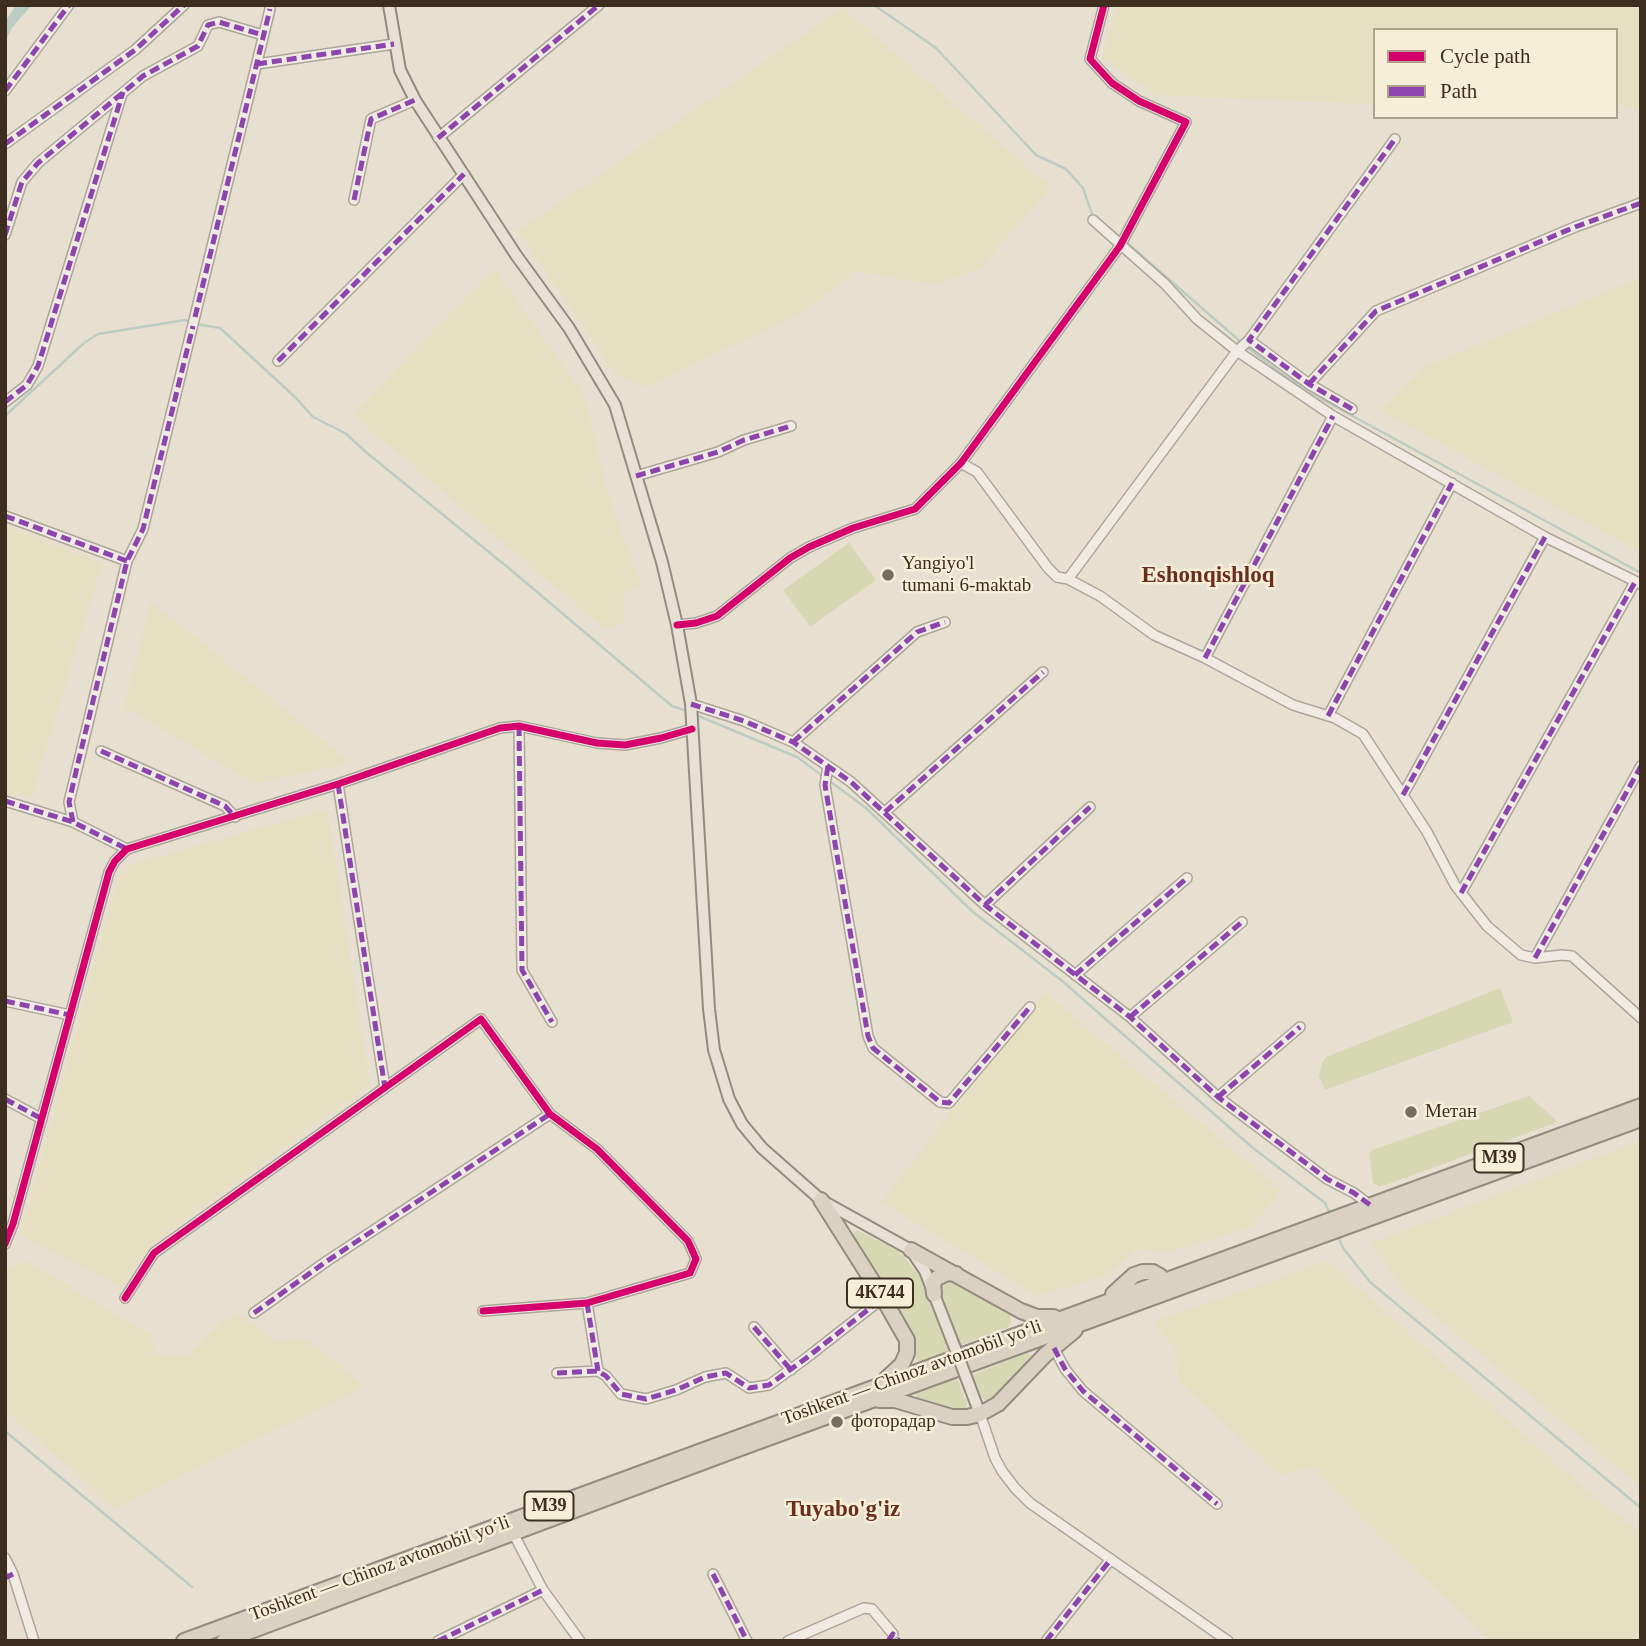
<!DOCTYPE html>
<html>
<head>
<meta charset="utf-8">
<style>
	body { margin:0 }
	#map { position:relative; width:1646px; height:1646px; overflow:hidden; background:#e7e0d1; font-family:"Times New Roman",serif }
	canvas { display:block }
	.frame { position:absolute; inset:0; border:7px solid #3d2e20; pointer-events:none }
	.legend { position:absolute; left:1373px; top:28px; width:245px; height:91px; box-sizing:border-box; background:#f7eed8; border:2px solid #ada18e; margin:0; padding:9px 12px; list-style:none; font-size:21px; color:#3d2e20 }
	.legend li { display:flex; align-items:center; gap:14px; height:35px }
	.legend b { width:35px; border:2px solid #ada18e }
</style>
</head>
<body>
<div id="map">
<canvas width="1646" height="1646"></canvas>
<div class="frame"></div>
<ul class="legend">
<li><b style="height:9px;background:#d6006c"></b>Cycle path</li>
<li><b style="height:9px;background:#8e44ad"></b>Path</li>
</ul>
</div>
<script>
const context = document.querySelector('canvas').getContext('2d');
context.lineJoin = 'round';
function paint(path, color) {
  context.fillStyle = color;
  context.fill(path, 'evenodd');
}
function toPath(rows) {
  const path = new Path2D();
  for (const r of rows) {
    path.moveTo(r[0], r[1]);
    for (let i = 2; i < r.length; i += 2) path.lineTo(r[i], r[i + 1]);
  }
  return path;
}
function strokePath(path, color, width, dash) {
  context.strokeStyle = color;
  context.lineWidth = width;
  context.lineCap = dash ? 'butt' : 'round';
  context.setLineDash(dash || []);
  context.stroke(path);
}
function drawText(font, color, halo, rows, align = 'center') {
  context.font = font + ' "Times New Roman",serif';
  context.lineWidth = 5;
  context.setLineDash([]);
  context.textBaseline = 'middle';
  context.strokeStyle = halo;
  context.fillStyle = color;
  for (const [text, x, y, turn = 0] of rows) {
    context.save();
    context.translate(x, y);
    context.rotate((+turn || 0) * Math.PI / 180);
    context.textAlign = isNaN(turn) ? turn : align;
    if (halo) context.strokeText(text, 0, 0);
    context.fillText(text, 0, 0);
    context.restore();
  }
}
paint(toPath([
	[1117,5,1641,5,1641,112,1616,103,1616,30,1375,30,1375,104,1156,95,1102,58],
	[842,8,1051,187,981,267,936,285,855,271,801,313,647,387,617,376,518,231],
	[494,268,584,395,610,500,642,587,623,592,623,624,605,629,353,415],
	[1641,277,1641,553,1381,411,1424,367],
	[5,525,102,564,31,798,5,792],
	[151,601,349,762,349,763,255,784,124,707],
	[327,809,370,1084,154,1243,121,1286,20,1235,117,882,129,865],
	[1045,993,1281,1190,1251,1227,1167,1253,1137,1249,1107,1275,1037,1296,881,1202],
	[1641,1140,1641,1487,1405,1291,1371,1243],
	[27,1261,152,1336,156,1356,189,1355,223,1320,241,1315,278,1341,306,1338,365,1387,115,1508,5,1411,5,1281,10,1267],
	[1328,1261,1584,1488,1641,1533,1641,1641,1491,1641,1373,1529,1313,1467,1279,1475,1178,1380,1177,1353,1154,1321]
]), '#e6dfc2');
paint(toPath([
	[849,543,876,580,810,627,783,590],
	[1500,988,1513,1022,1325,1090,1319,1076,1322,1063,1326,1057],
	[1529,1096,1558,1122,1380,1187,1373,1183,1369,1154,1372,1150],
	[857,1230,900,1252,921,1278,949,1352,922,1362,916,1360,913,1353,914,1341,911,1330,853,1238,854,1232],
	[947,1278,1009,1310,1011,1321,1008,1327,961,1345,940,1292,940,1286],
	[1026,1353,1035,1356,1001,1393,987,1401,978,1396,972,1375],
	[957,1378,967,1404,965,1410,961,1412,922,1402,916,1398,916,1393]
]), '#d6d7b3');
paint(toPath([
	[16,5,32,5,12,28,5,42,5,22]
]), '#bcccc2');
strokePath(toPath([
	[874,5,936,48,1036,155,1066,169,1083,188,1092,214,1120,237],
	[1125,241,1242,343],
	[196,324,220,328,296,398,313,417,345,433,367,453,511,570,672,706,687,711],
	[1247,347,1281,373,1325,401,1641,573],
	[5,416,84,343,98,334,185,320,190,322],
	[696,715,797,757,866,808,973,912,1061,980,1253,1148,1325,1203,1331,1216],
	[1338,1236,1343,1248,1370,1282,1641,1508],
	[5,1431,192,1587]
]), '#bcccc2', 2.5);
const minor = toPath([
	[257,64,394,44],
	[5,91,69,5],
	[438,138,599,5],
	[5,144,135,50,184,5],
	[354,200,371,119,415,100],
	[1093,220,1165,284,1197,319,1237,351,1333,416,1545,537,1641,584],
	[5,235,22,182,38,163,143,76,198,46,208,25,219,22,263,35],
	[1249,340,1309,384,1352,409],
	[278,361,464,174],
	[1309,384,1376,311,1575,227,1641,203],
	[5,402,27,385,38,366,122,94],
	[961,463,977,472,1048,568,1057,577,1068,579,1100,596,1154,635,1205,658,1293,705,1335,718,1363,734,1427,832,1455,885,1487,926,1521,955,1535,958,1562,955,1572,956,1641,1018],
	[636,476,718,452,744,440,791,426],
	[5,516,127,561],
	[1068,579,1237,351,1249,340,1395,139],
	[677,625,696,623,717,616,790,558,809,547,853,528,915,509,961,463,1120,246,1186,122,1139,101,1112,83,1090,59,1104,5],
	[1205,658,1333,416],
	[691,704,744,721,793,742,851,782,985,905,1130,1017,1218,1097,1327,1179,1354,1193,1370,1205],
	[1328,716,1452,483],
	[519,726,522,970,552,1022],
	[793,742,917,632,945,622],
	[101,751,225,806,235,817],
	[828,766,825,785,868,1036,873,1048,940,1102,949,1103,1030,1007],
	[338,784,385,1088],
	[1403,795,1545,537],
	[5,801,73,822,127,849],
	[885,812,1043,672],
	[73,822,69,802,127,561,143,529,270,9],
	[1461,893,1635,582],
	[985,905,1090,807],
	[1535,958,1641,766],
	[1075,975,1187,878],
	[5,1001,70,1015],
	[1130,1017,1242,922],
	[1218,1097,1300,1027],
	[5,1099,42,1119],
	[5,1244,13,1224,109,872,115,861,127,849,338,784,500,728,519,726,597,743,625,745,661,738,692,729],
	[125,1298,154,1253,481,1019,550,1114,597,1149,688,1241,696,1259,690,1273,587,1303,483,1311],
	[587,1303,598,1371],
	[254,1313,327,1261,550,1114],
	[754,1327,791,1370],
	[1054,1348,1065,1369,1083,1391,1217,1504],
	[557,1373,598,1371,606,1376,621,1394,646,1399,676,1390,705,1377,726,1373,749,1388,769,1385,805,1359,883,1298],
	[980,1414,995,1458,1002,1471,1015,1488,1030,1503,1228,1641],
	[513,1533,543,1590,580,1641],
	[5,1558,13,1574,34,1641],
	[713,1574,747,1641],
	[438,1641,543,1590],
	[788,1641,864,1608,872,1609,893,1634],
	[1046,1641,1111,1559]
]);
const major = toPath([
	[389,5,400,70,415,100,516,255,569,328,615,405,662,562,677,625,691,704,709,1009,714,1050,729,1099,742,1124,762,1148,821,1200,911,1250,925,1271,955,1348],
	[966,1377,980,1414]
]);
const highway = toPath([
	[821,1200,883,1298,907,1340,907,1353,902,1364,886,1379],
	[911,1250,1021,1311,1037,1317,1054,1317],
	[934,1294,933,1283,937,1278,947,1273,956,1274],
	[1113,1294,1134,1275,1143,1272,1153,1272,1160,1276,1165,1286],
	[879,1400,895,1400,952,1417,967,1417,980,1414,998,1404,1045,1355,1075,1330],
	[184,1641,1641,1106],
	[224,1641,738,1449,1641,1119]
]);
strokePath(minor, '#ada599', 12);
strokePath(major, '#928b80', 14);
strokePath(highway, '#928b80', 18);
strokePath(minor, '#efebe3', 9);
strokePath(major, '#e6e1d4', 10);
strokePath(highway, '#dad1c2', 14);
const majorBridge = toPath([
	[955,1348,966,1377]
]);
strokePath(majorBridge, '#928b80', 14, []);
strokePath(majorBridge, '#e6e1d4', 10);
strokePath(toPath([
	[257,64,394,44],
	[5,91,69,5],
	[438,138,599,5],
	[5,144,135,50,184,5],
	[354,200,371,119,415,100],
	[5,235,22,182,38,163,143,76,198,46,208,25,219,22,263,35],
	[195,317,270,9],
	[278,361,464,174],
	[1309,384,1376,311,1575,227,1641,203],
	[5,402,27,385,38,366,123,92],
	[1352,409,1309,384,1249,340,1395,139],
	[636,476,718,452,744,440,791,426],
	[5,516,127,561],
	[1205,658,1333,416],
	[691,704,744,721,793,742,851,782,985,905,1130,1017,1218,1097,1327,1179,1354,1193,1370,1205],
	[1328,716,1452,483],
	[519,726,522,970,552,1022],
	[793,742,917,632,945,622],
	[101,751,225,806,235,817],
	[828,766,825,785,868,1036,873,1048,940,1102,949,1103,1030,1007],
	[338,784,385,1088],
	[1403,795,1545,537],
	[5,801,73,822,127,849],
	[885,812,1043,672],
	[73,822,69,802,78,763,127,561,143,529,193,326],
	[1461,893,1635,582],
	[985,905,1090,807],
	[1535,958,1641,766],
	[1075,975,1187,878],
	[5,1001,70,1015],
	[1130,1017,1242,922],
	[1218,1097,1300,1027],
	[5,1099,42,1119],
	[587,1303,598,1371],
	[254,1313,327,1261,550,1114],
	[754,1327,791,1370],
	[1054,1348,1065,1369,1083,1391,1217,1504],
	[557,1373,598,1371,606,1376,621,1394,646,1399,676,1390,705,1377,726,1373,749,1388,769,1385,805,1359,883,1298],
	[713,1574,747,1641],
	[5,1578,13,1574],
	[438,1641,543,1590],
	[888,1641,893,1634,899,1641],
	[1046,1641,1111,1559]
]), '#8e44ad', 5, [10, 5]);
strokePath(toPath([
	[677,625,696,623,717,616,790,558,809,547,853,528,915,509,961,463,1120,246,1186,122,1139,101,1112,83,1090,59,1104,5],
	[5,1244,13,1224,109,872,115,861,127,849,338,784,500,728,519,726,597,743,625,745,661,738,692,729],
	[125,1298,154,1253,481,1019,550,1114,597,1149,688,1241,696,1259,690,1273,587,1303,483,1311]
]), '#d6006c', 7);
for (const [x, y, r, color] of [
	[888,575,7,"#786c5e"],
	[1411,1112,7,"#786c5e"],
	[837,1422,7,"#786c5e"]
]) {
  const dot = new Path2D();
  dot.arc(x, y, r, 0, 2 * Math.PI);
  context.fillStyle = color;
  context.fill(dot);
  strokePath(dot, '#f7eed8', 2.5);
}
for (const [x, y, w] of [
	[1499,1158,49],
	[880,1293,66],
	[549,1506,49]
]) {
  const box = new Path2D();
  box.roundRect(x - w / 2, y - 14.5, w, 29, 5);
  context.fillStyle = '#f7eed8';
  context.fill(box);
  strokePath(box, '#3d2e20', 2);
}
drawText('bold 18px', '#3d2e20', null, [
	["M39",1499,1158],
	["4К744",880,1293],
	["M39",549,1506]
]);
drawText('19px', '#3d2e20', '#f7eed8', [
	["Yangiyo'l",902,564],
	["tumani 6-maktab",902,586],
	["Метан",1425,1112],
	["фоторадар",851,1422]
], 'left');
drawText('19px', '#3d2e20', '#f7eed8', [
	["Toshkent — Chinoz avtomobil yoʻli",912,1373,-20],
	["Toshkent — Chinoz avtomobil yoʻli",380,1569,-20]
]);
drawText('bold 23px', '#6b2e1e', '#f7eed8', [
	["Eshonqishloq",1208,576],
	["Tuyabo'g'iz",843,1510]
]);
</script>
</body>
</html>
